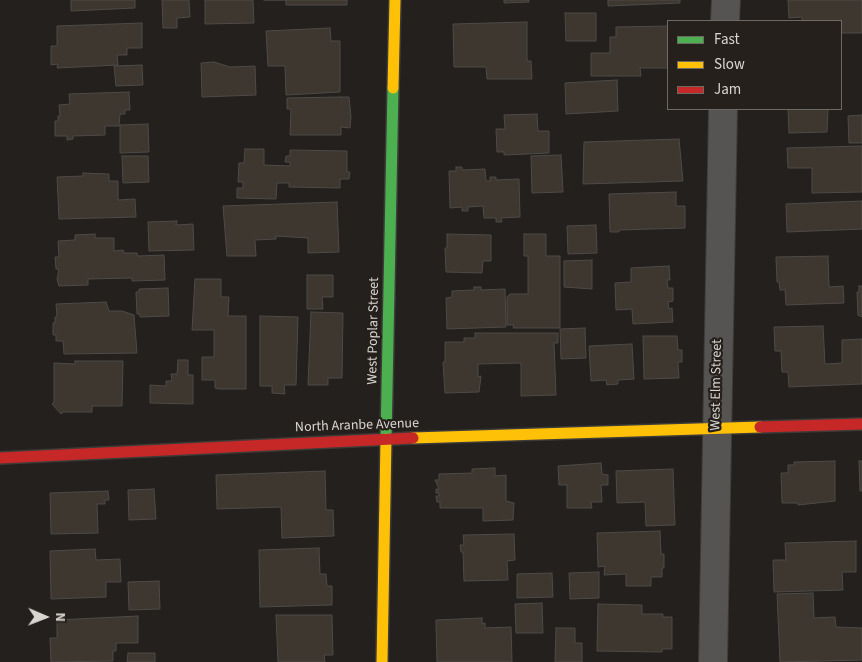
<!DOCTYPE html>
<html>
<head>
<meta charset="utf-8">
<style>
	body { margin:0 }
	#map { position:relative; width:862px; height:662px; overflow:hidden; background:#23201d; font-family:"Source Sans 3",sans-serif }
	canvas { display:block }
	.legend { position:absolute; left:667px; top:20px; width:175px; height:90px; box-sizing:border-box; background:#25201b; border:1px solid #6d6964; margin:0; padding:6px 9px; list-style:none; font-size:15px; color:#d9d6d2 }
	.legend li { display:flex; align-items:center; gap:10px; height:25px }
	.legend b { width:25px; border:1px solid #6d6964 }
	.north { position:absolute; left:20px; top:592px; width:50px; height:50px; -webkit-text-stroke:4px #25201b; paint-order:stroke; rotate:91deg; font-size:14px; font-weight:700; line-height:20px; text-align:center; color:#d9d6d2 }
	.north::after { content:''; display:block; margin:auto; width:18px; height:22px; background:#d9d6d2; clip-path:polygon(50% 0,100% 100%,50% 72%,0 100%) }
</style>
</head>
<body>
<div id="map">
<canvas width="862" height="662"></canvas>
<ul class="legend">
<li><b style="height:6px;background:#4caf50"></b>Fast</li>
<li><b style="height:6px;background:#ffc107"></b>Slow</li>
<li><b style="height:6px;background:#c62828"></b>Jam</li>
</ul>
<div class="north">N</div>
</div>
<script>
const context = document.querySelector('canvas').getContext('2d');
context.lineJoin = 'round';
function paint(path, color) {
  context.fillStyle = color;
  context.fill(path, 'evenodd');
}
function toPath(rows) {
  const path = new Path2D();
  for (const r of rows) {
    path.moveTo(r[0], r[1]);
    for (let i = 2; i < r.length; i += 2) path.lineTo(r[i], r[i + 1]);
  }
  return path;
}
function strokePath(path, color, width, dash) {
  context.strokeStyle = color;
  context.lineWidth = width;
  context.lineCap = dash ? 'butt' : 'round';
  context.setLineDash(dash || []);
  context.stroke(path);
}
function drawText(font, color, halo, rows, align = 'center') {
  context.font = font + ' "Source Sans 3",sans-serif';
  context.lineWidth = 4.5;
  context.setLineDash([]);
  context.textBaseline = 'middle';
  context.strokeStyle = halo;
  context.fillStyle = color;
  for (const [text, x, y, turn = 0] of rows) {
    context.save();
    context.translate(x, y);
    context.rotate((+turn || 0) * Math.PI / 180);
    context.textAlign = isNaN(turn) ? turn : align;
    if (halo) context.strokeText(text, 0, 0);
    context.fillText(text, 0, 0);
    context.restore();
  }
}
const building = toPath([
	[71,0,135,0,135,8,71,11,71,0],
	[162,0,189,0,190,17,177,18,177,28,163,28,162,0],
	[205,0,253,0,254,23,205,24,205,0],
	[264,0,347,0,347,5,286,5,286,0,264,0],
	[504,0,529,0,529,2,504,3,504,0],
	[608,0,680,0,680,3,608,6,608,0],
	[788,0,862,0,862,33,841,33,841,21,802,21,802,17,789,18,788,0],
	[565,13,596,13,596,41,566,41,565,13],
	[527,22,527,61,531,61,532,79,487,79,486,67,454,67,453,24,527,22],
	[142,23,142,48,127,48,127,55,117,55,118,65,57,68,58,64,51,65,51,46,57,46,57,26,142,23],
	[668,26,668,68,640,68,641,76,591,76,591,53,610,53,610,37,616,37,616,27,668,26],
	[330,28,331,41,340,41,340,92,286,95,285,66,268,66,266,31,330,28],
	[214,62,230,67,255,66,256,95,202,97,201,63,214,62],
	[142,65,143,85,116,86,114,66,142,65],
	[617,80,618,111,566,114,565,83,617,80],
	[129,92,130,110,125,110,125,114,120,114,119,126,105,126,105,135,73,136,73,139,67,140,67,136,55,136,55,121,58,121,58,116,60,116,59,105,70,104,69,94,129,92],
	[341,97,349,97,351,117,350,128,341,127,341,135,290,135,291,109,287,109,287,98,341,97],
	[788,109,828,109,827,132,789,133,788,109],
	[537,114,538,131,549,131,549,153,504,155,504,152,497,152,496,129,505,129,504,115,537,114],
	[862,115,862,143,849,143,848,116,862,115],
	[148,124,149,152,120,153,120,125,148,124],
	[679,139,683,181,583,184,584,142,679,139],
	[862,146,862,192,812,193,812,168,788,168,787,148,862,146],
	[245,149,264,149,264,165,290,166,290,162,285,162,286,156,290,156,290,150,347,151,347,172,350,172,349,179,340,179,340,188,289,187,289,183,277,183,276,199,237,198,237,188,243,188,243,182,238,182,239,163,244,163,245,149],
	[561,155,563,192,532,193,531,156,561,155],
	[122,156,148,156,149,182,123,183,122,156],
	[456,167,462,167,462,170,485,169,486,181,490,181,490,177,496,177,496,180,519,179,520,217,501,218,502,222,496,222,496,218,484,218,483,206,468,207,468,211,462,211,462,207,450,208,449,171,456,171,456,167],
	[83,173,109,174,109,181,118,181,118,200,135,199,136,217,59,219,57,177,83,176,83,173],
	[676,192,676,206,685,206,685,228,619,230,619,232,610,232,609,194,676,192],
	[862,201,862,229,787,232,786,204,862,201],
	[337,202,339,252,308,253,308,238,276,236,276,239,255,240,256,256,227,256,223,206,337,202],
	[177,221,176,225,193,224,194,250,149,251,148,222,177,221],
	[596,225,597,253,568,254,567,226,596,225],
	[95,234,95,238,114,238,114,251,123,250,124,253,137,253,138,256,164,255,165,280,132,281,132,278,88,279,88,285,59,286,57,279,59,269,56,269,55,257,59,257,58,241,75,240,75,235,95,234],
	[447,234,491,235,491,261,483,261,482,273,446,272,445,248,447,248,447,234],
	[524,234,546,234,546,256,560,256,560,328,513,328,514,325,507,325,507,297,510,294,528,294,528,256,524,256,524,234],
	[828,256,829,287,843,286,844,303,786,305,785,290,780,290,779,282,777,282,776,257,828,256],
	[592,260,592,289,564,287,564,261,592,260],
	[669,266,670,280,667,280,668,288,673,288,673,301,668,302,669,309,672,308,673,322,633,324,632,309,616,310,615,283,631,282,631,268,669,266],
	[307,275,333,275,333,297,322,297,323,309,307,309,307,275],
	[195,279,221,279,221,297,229,297,228,316,246,316,246,389,219,389,215,388,215,380,202,380,202,357,214,357,214,330,192,330,195,279],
	[859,286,862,286,862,317,858,315,857,292,859,292,859,286],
	[474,287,481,287,481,290,505,289,506,327,447,329,446,298,452,297,452,291,474,290,474,287],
	[168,288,169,316,140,317,140,314,137,314,136,292,139,292,139,289,168,288],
	[106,302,109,311,122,311,134,315,137,353,64,354,63,341,56,341,56,335,53,335,53,323,55,323,55,317,57,317,56,304,106,302],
	[311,312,343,313,342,378,328,378,328,385,308,385,311,312],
	[260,316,298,317,296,385,284,385,285,394,272,393,272,386,260,386,260,316],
	[823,326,825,364,842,363,842,340,862,339,862,384,789,387,788,372,782,372,781,351,775,351,774,327,823,326],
	[585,328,586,358,561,359,560,329,585,328],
	[475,333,558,333,558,343,554,343,556,395,521,396,521,363,478,364,478,377,481,376,479,392,445,393,443,362,445,362,445,342,464,342,464,338,475,338,475,333],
	[643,336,677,336,678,350,682,350,682,362,678,362,679,378,644,379,643,336],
	[632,344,634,379,618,380,618,384,607,385,606,380,591,381,589,346,632,344],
	[178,360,188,360,188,375,193,375,193,404,150,403,150,385,166,386,166,381,172,381,171,374,177,374,178,360],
	[75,361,123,361,122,406,92,406,92,412,63,412,61,414,52,404,54,402,54,363,75,364,75,361],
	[835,461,835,501,798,505,798,503,782,503,781,473,788,473,788,465,794,465,794,462,835,461],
	[859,461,862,461,862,491,860,491,859,461],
	[601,463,602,474,608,475,608,485,601,485,602,502,591,502,592,508,567,508,567,485,559,485,558,466,601,463],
	[495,468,495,476,506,475,506,501,514,503,513,520,483,521,483,508,440,508,440,502,437,502,436,496,439,496,439,493,436,493,436,489,439,489,435,480,439,480,439,474,472,473,472,469,495,468],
	[673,469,675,525,646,526,645,502,617,503,616,471,673,469],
	[325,471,326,510,333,510,334,536,282,538,281,507,217,509,216,475,325,471],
	[154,489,156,519,129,520,128,490,154,489],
	[108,491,109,500,105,500,105,504,97,504,98,533,51,534,50,493,108,491],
	[660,531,661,554,664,554,664,568,662,568,662,577,651,577,651,586,626,586,626,574,604,575,605,566,598,567,597,533,660,531],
	[514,534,515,560,507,561,508,580,464,581,463,552,461,552,460,545,464,545,463,535,514,534],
	[856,541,856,572,842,572,843,590,774,592,773,560,786,560,785,543,856,541],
	[319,548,320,574,326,574,327,586,332,586,332,605,260,607,259,550,319,548],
	[95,549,96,560,120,559,121,582,106,582,106,597,51,599,50,551,95,549],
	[599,572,599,598,570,599,569,573,599,572],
	[552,573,553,597,517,598,517,574,552,573],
	[159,581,160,609,129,610,128,582,159,581],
	[813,593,814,618,835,617,836,627,862,628,862,660,780,662,777,594,813,593],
	[542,603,543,633,516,633,515,604,542,603],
	[598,604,642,605,642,614,663,614,663,617,672,617,672,649,662,649,662,652,597,651,598,604],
	[276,615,332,615,333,655,324,655,325,662,278,662,276,615],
	[138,616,138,643,116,643,116,651,113,651,113,661,51,662,50,638,57,638,57,620,138,616],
	[482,618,482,624,485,623,485,628,511,627,512,662,437,662,436,620,482,618],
	[556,628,575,628,575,643,582,643,582,662,555,662,556,628],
	[128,653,155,653,155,662,127,662,128,653]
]);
paint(building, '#3e3730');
strokePath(building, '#4d4a48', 1);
const street = toPath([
	[725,21,726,0],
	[713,662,723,109]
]);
const fast = toPath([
	[386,439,393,88]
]);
const slow = toPath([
	[393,88,395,0],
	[413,438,760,427],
	[382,662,386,439]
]);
const jam = toPath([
	[760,427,862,424],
	[0,458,413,438]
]);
strokePath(street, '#3d3b38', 30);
strokePath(fast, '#3d3b38', 14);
strokePath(slow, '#3d3b38', 14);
strokePath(jam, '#3d3b38', 14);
strokePath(street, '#565453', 28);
strokePath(fast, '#4caf50', 11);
strokePath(slow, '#ffc107', 11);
strokePath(jam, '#c62828', 11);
drawText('14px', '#d9d6d2', '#25201b', [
	["West Poplar Street",374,331,-89],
	["West Elm Street",717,385,-89],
	["North Aranbe Avenue",357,426,-2]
]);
</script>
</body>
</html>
